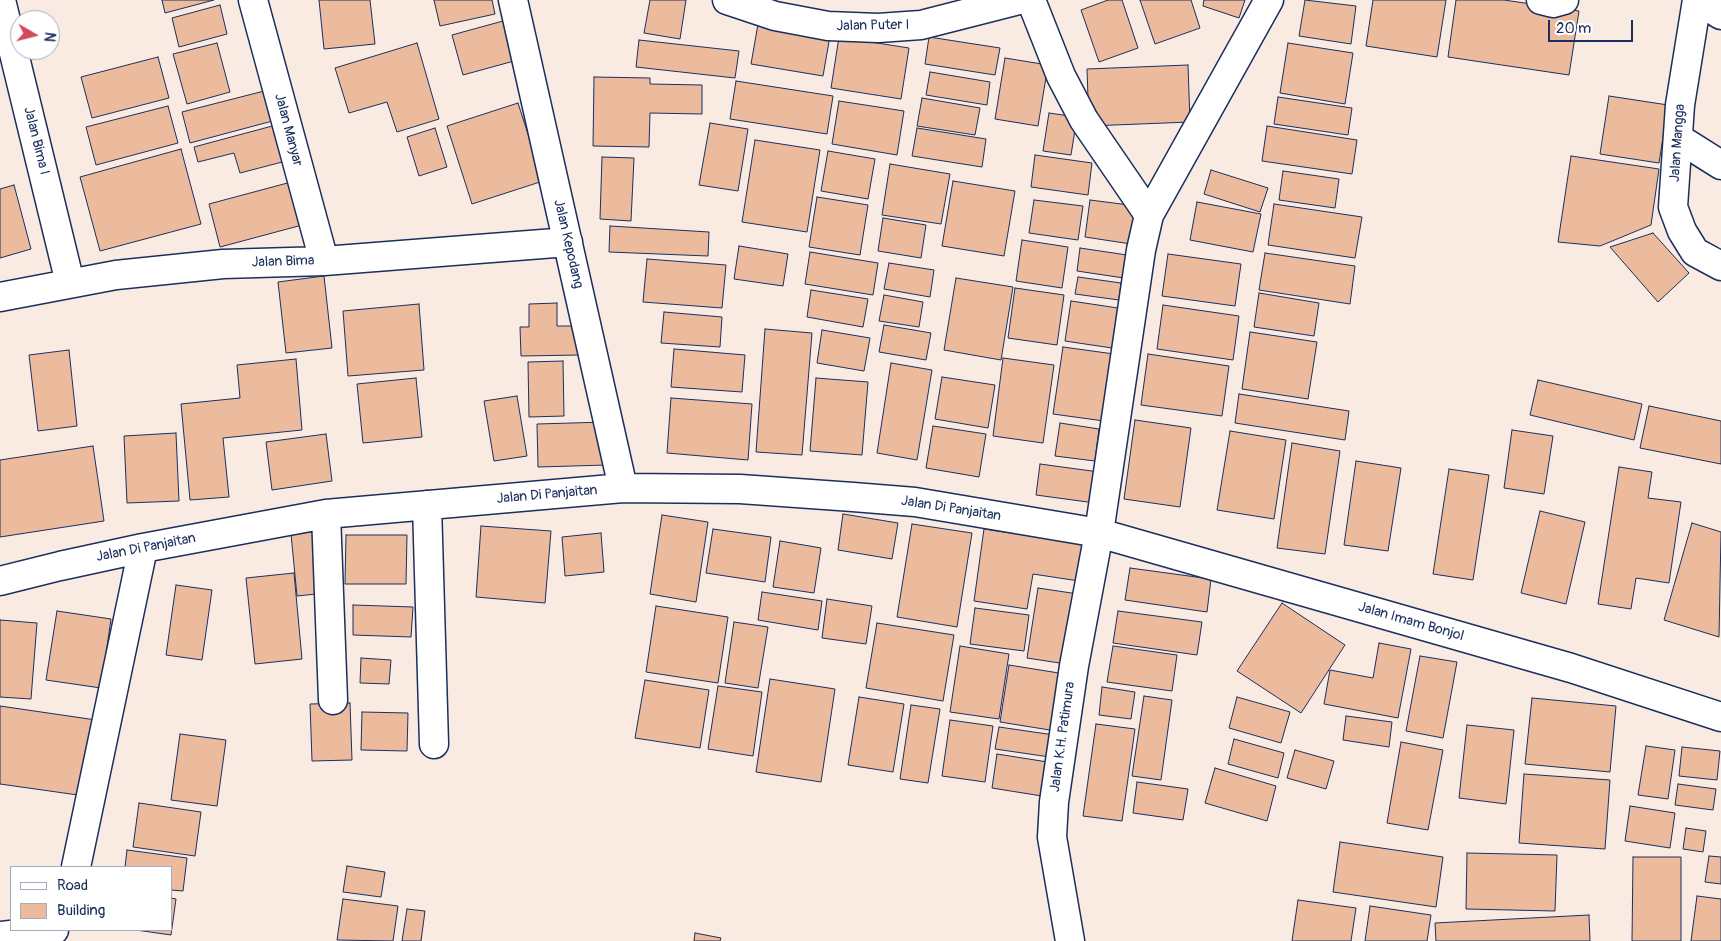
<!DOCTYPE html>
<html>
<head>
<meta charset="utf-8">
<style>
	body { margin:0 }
	#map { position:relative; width:1721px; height:941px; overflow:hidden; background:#f9ebe2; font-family:Pangolin,sans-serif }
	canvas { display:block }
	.legend { position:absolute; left:10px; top:866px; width:162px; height:65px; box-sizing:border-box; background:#fff; border:1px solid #a4acbf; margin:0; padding:6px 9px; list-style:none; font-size:15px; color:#1b2f5e }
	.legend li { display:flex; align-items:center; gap:10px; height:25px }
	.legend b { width:25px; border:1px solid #a4acbf }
	.north { position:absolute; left:10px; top:10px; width:50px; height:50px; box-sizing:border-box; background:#fff; border:1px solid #a4acbf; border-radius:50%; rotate:98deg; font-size:14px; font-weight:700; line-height:20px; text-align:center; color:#1b2f5e }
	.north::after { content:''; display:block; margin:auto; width:18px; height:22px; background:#d1495b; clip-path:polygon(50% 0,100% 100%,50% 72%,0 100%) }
	.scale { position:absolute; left:1548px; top:20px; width:85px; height:22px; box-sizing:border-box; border:2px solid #1b2f5e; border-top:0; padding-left:6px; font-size:15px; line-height:18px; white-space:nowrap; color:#1b2f5e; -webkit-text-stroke:4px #fff; paint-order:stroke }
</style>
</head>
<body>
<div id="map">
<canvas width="1721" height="941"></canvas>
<ul class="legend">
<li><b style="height:6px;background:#fff"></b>Road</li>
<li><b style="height:14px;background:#ecbb9d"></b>Building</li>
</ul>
<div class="north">N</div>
<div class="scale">20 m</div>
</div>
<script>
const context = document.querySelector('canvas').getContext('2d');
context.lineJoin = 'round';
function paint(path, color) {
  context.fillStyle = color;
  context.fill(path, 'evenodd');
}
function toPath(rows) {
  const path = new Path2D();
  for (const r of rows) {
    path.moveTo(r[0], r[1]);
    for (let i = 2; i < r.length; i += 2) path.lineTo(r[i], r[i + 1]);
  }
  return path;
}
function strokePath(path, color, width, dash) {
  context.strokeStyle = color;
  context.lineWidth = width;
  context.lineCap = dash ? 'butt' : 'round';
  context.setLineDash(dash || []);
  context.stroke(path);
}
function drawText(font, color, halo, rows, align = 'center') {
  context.font = font + ' Pangolin,sans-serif';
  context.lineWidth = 4.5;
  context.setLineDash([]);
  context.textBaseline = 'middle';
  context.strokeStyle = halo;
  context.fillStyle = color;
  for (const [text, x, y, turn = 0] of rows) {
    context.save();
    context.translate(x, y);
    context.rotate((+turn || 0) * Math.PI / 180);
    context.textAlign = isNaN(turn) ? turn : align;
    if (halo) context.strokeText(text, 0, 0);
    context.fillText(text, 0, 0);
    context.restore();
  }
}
const building = toPath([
	[162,0,214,0,165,13,162,0],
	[319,0,370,0,375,44,324,49,319,0],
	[434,0,492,0,495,14,440,26,434,0],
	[650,0,686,0,680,39,644,33,650,0],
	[1108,0,1122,0,1138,48,1099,62,1081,10,1108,0],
	[1140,0,1191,0,1200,28,1155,44,1140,0],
	[1204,0,1245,0,1239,18,1203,6,1204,0],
	[1305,0,1356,6,1351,44,1299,36,1305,0],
	[1373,0,1446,0,1437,57,1366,46,1373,0],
	[1456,0,1504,0,1579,11,1569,75,1448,57,1456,0],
	[220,5,227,34,179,47,172,18,220,5],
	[503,21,514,61,463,75,452,35,503,21],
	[758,24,830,36,823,76,751,64,758,24],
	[839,37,909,48,901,99,831,88,839,37],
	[929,37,1000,48,995,75,925,64,929,37],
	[639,40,739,51,735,78,636,67,639,40],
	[217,43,230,92,187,104,173,54,217,43],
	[417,43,439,119,397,132,387,102,349,113,335,68,417,43],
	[1288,43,1353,53,1345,104,1280,93,1288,43],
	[158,57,169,98,92,118,81,77,158,57],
	[1005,58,1048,65,1038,126,995,119,1005,58],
	[1188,65,1190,122,1089,126,1087,69,1188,65],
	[930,72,990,82,987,105,926,95,930,72],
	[594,77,650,78,650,84,702,85,702,114,650,113,649,147,593,146,594,77],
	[736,81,833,96,827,134,730,119,736,81],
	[272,89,280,119,190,143,182,112,272,89],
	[1609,96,1668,105,1659,163,1600,154,1609,96],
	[1278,97,1352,108,1348,135,1274,124,1278,97],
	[922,98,980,108,975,135,917,126,922,98],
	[839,101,904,111,897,155,832,144,839,101],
	[518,103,543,181,472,204,447,126,518,103],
	[168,106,178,143,96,165,86,127,168,106],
	[1049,113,1077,117,1071,155,1043,151,1049,113],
	[710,123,748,129,738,191,699,185,710,123],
	[276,125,286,161,240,173,234,153,198,162,194,147,276,125],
	[1267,126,1357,140,1352,174,1262,161,1267,126],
	[435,128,447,167,419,176,407,137,435,128],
	[917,128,986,139,982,167,912,156,917,128],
	[755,140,820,150,807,232,742,222,755,140],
	[181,149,201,224,100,251,80,177,181,149],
	[828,151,875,159,868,199,821,191,828,151],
	[1035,155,1092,163,1088,195,1031,187,1035,155],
	[1571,156,1659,169,1651,225,1600,246,1558,242,1571,156],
	[602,157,634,158,631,221,600,219,602,157],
	[890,164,950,174,941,224,882,215,890,164],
	[1211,170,1268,188,1260,212,1204,194,1211,170],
	[1283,171,1339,179,1335,208,1279,200,1283,171],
	[295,181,306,224,220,247,209,204,295,181],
	[953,181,1015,191,1004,256,942,246,953,181],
	[14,185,31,249,0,258,0,189,14,185],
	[817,197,868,205,860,255,809,247,817,197],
	[1034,200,1083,206,1078,240,1029,233,1034,200],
	[1090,200,1137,206,1131,244,1085,237,1090,200],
	[1197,202,1261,214,1253,252,1190,240,1197,202],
	[1274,204,1362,217,1355,258,1268,245,1274,204],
	[883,218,926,225,921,258,878,251,883,218],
	[610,226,709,232,708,256,609,252,610,226],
	[1653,233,1689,273,1658,302,1610,247,1653,233],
	[1022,240,1068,247,1062,288,1016,281,1022,240],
	[739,246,788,254,783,286,734,279,739,246],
	[1080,248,1127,255,1124,278,1077,271,1080,248],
	[810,252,878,263,873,295,805,284,810,252],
	[1265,253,1355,266,1350,304,1259,290,1265,253],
	[1168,254,1241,264,1235,306,1162,296,1168,254],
	[647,259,726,265,722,308,643,302,647,259],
	[889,263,934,270,930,297,884,289,889,263],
	[324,276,332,348,286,353,278,282,324,276],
	[1078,277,1121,283,1119,300,1075,294,1078,277],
	[956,278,1013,287,1001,360,944,350,956,278],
	[1015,288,1064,295,1057,345,1008,338,1015,288],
	[811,290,868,299,863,327,807,317,811,290],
	[1259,293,1319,303,1314,336,1254,327,1259,293],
	[884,295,923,302,919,327,879,321,884,295],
	[1071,301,1118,308,1112,348,1065,341,1071,301],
	[557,303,557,326,579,326,580,355,521,356,520,327,529,327,529,304,557,303],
	[419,304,424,370,348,376,343,311,419,304],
	[1163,305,1239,316,1233,360,1157,349,1163,305],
	[664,312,722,317,720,347,661,343,664,312],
	[884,325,931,333,926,360,879,352,884,325],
	[765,329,812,333,802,455,756,452,765,329],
	[822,330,870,338,864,371,817,363,822,330],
	[1250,332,1317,342,1308,399,1242,389,1250,332],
	[1063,347,1114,354,1104,421,1053,414,1063,347],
	[674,349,745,355,742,392,671,387,674,349],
	[69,350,77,426,38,431,29,355,69,350],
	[1148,354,1229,366,1222,416,1141,405,1148,354],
	[1003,358,1054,365,1043,443,993,436,1003,358],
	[296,359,302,430,223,438,229,497,190,500,181,404,240,398,237,365,296,359],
	[563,361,564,416,529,417,528,362,563,361],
	[891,363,932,370,917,460,877,453,891,363],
	[942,377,995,385,988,428,935,419,942,377],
	[416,378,422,437,363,443,357,384,416,378],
	[816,378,868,382,862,455,810,451,816,378],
	[1538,380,1642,404,1634,440,1530,415,1538,380],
	[1239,394,1349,411,1345,440,1235,423,1239,394],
	[517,396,527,456,494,461,484,401,517,396],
	[671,398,752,404,748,460,667,453,671,398],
	[1649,406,1721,421,1721,464,1640,448,1649,406],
	[1135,420,1191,428,1180,507,1124,499,1135,420],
	[606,422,607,465,538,467,537,424,606,422],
	[1060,423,1099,429,1095,461,1055,456,1060,423],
	[933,426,986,434,979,477,926,468,933,426],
	[1512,430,1553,436,1544,494,1504,488,1512,430],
	[1230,431,1286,440,1274,519,1217,510,1230,431],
	[176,433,179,501,127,503,124,436,176,433],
	[326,434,332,481,272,490,266,442,326,434],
	[1292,443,1340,451,1325,554,1277,548,1292,443],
	[93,446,104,521,0,537,0,460,93,446],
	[1356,461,1401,468,1388,551,1344,545,1356,461],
	[1040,464,1099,472,1095,503,1036,495,1040,464],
	[1619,467,1652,472,1648,498,1681,502,1669,583,1636,578,1631,609,1598,604,1619,467],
	[1449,469,1489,475,1473,580,1433,574,1449,469],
	[1540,511,1585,522,1566,604,1521,593,1540,511],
	[843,514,898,523,892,559,838,550,843,514],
	[662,515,708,522,696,602,650,594,662,515],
	[1692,523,1721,532,1719,637,1664,620,1692,523],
	[912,524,972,533,957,627,897,617,912,524],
	[481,526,551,531,545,603,476,597,481,526],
	[713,529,771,537,765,582,706,573,713,529],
	[984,529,1085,544,1079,581,1033,574,1027,609,974,601,984,529],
	[320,531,326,593,297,596,291,534,320,531],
	[601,533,604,572,565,576,562,537,601,533],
	[346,535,407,535,406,584,345,584,346,535],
	[780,541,821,548,814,593,773,587,780,541],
	[1130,568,1211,579,1207,612,1125,600,1130,568],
	[294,573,302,659,255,664,246,578,294,573],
	[176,585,212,590,202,660,166,655,176,585],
	[1038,588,1078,594,1066,664,1027,658,1038,588],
	[762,592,822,601,818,630,758,620,762,592],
	[827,599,872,606,866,644,822,638,827,599],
	[1282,603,1345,645,1301,713,1237,671,1282,603],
	[353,605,413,607,411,637,353,635,353,605],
	[656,606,728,617,718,683,646,672,656,606],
	[975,608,1029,615,1024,651,970,644,975,608],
	[57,611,111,619,101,688,46,680,57,611],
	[1118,611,1202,622,1197,655,1113,643,1118,611],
	[0,620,37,623,31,699,0,697,0,620],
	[734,622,768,627,758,688,725,683,734,622],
	[877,623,954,635,943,701,866,688,877,623],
	[1379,643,1411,649,1398,718,1324,704,1330,670,1373,678,1379,643],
	[960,646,1009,654,999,719,950,712,960,646],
	[1113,646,1177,655,1172,691,1107,682,1113,646],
	[1420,656,1457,662,1443,738,1406,731,1420,656],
	[361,658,391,660,389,684,360,683,361,658],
	[1009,665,1065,674,1056,731,1000,722,1009,665],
	[770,679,835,689,821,782,756,772,770,679],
	[645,680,709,690,700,748,635,738,645,680],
	[718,686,762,692,753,756,708,749,718,686],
	[1102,687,1135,692,1131,719,1099,715,1102,687],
	[1144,696,1172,700,1161,780,1132,776,1144,696],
	[859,697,904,704,893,772,848,765,859,697],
	[1237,697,1290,712,1281,743,1229,728,1237,697],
	[1532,698,1616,706,1610,772,1525,764,1532,698],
	[350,703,352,760,312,761,310,704,350,703],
	[911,705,940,709,928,783,900,779,911,705],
	[0,706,96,720,85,796,0,784,0,706],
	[362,712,408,713,407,751,361,750,362,712],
	[1346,716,1392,722,1389,747,1343,740,1346,716],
	[950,720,993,726,985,782,942,776,950,720],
	[1096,724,1135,729,1122,821,1083,816,1096,724],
	[1467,725,1514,730,1506,804,1459,798,1467,725],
	[999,727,1054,735,1050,757,995,749,999,727],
	[180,734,226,740,217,806,171,800,180,734],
	[1234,739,1284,753,1278,778,1228,764,1234,739],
	[1401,742,1443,750,1428,830,1387,823,1401,742],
	[1646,746,1675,750,1668,799,1638,795,1646,746],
	[1682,747,1720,751,1717,780,1679,776,1682,747],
	[1295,750,1334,761,1326,789,1287,778,1295,750],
	[997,754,1054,763,1048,797,992,788,997,754],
	[1215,768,1276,786,1267,821,1205,803,1215,768],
	[1524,774,1610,780,1605,849,1519,843,1524,774],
	[1137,782,1188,789,1183,820,1133,813,1137,782],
	[1678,784,1716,789,1713,810,1675,805,1678,784],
	[139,803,201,812,195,856,133,847,139,803],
	[1630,806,1675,813,1670,848,1625,841,1630,806],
	[1686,828,1706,831,1703,852,1683,849,1686,828],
	[1340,842,1443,857,1436,907,1333,892,1340,842],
	[127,850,187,858,183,891,171,890,171,867,125,867,127,850],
	[1467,853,1557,855,1555,911,1466,909,1467,853],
	[1709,856,1721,857,1721,884,1705,882,1709,856],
	[1633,857,1681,857,1681,941,1632,941,1633,857],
	[347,866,385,872,381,897,343,892,347,866],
	[1697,896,1721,899,1721,941,1691,941,1697,896],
	[171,898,176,899,171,935,136,930,171,930,171,898],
	[343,899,398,906,393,941,337,940,343,899],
	[1298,900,1356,908,1351,941,1292,941,1298,900],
	[1370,906,1431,915,1427,941,1365,941,1370,906],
	[407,909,425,911,421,941,402,941,407,909],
	[1589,915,1590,941,1436,941,1435,923,1589,915],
	[695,933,721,938,720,941,694,941,695,933]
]);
paint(building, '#ecbb9d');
strokePath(building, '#1b2f5e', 1);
const minor = toPath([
	[1,0,70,283],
	[253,0,324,261],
	[513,0,623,488],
	[727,0,775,16,828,26,878,28,921,25,1019,0],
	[1031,0,1061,76,1084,120,1149,215],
	[1541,0,1553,3,1564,0],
	[1697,0,1680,105,1673,207,1682,231,1695,252,1721,266],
	[1697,0,1721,15],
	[1678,138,1721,165],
	[0,297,116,275,223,264,324,261,568,242],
	[427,505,434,744],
	[326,514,333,700],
	[0,581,60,566,143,548,326,514,623,488,740,489,853,497,915,502,1099,533,1571,668,1721,717],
	[76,867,143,548],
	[0,936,54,930],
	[1070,941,1052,837,1054,802,1074,666,1099,533,1141,250,1149,215,1269,0]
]);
strokePath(minor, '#1b2f5e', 31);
strokePath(minor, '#fff', 28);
drawText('14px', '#1b2f5e', '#fff', [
	["Jalan Puter I",873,26,-1],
	["Jalan Manyar",288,130,75],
	["Jalan Bima I",36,141,76],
	["Jalan Mangga",1678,143,-86],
	["Jalan Kepodang",568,244,77],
	["Jalan Bima",283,262,-2],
	["Jalan Di Panjaitan",547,495,-5],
	["Jalan Di Panjaitan",951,509,9],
	["Jalan Di Panjaitan",146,548,-11],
	["Jalan Imam Bonjol",1411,622,16],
	["Jalan K.H. Patimura",1063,737,-82]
]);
</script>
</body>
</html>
